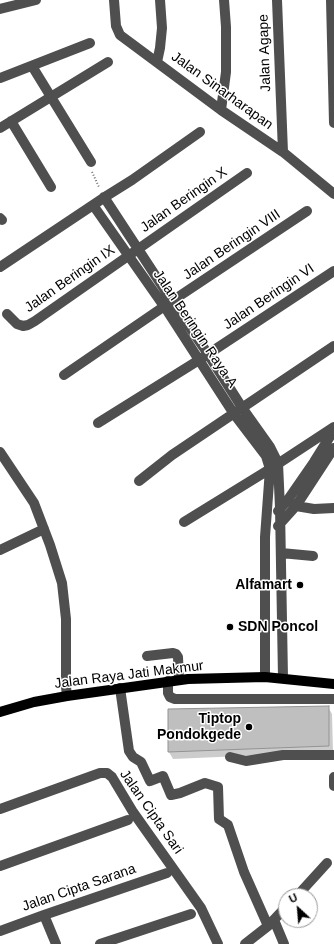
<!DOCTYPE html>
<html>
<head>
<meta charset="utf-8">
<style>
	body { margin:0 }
	#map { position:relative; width:334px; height:944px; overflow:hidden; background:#fff; font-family:Helvetica,sans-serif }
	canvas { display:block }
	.north { position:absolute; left:278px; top:888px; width:40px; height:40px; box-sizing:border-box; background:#fff; border:1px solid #999; border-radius:50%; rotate:334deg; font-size:11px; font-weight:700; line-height:16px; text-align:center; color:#000 }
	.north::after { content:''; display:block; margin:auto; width:14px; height:18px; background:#000; clip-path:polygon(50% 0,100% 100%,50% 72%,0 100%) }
</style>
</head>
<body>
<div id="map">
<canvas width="334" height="944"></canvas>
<div class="north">U</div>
</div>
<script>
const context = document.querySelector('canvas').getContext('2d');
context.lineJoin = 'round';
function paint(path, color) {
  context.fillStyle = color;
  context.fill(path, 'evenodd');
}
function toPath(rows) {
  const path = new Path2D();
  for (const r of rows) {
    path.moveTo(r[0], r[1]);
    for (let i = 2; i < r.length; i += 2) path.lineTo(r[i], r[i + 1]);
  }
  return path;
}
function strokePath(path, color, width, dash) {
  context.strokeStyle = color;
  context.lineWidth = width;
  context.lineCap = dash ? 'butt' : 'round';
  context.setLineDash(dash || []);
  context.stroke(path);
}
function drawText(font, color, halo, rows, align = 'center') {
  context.font = font + ' Helvetica,sans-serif';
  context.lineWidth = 3;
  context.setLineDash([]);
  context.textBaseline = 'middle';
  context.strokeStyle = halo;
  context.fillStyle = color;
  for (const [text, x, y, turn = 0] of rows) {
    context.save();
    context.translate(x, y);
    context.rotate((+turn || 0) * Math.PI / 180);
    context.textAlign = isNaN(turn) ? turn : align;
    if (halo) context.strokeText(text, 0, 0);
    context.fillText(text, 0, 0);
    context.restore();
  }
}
paint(toPath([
	[328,707,332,714,333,752,173,759,169,752,169,710]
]), '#0003');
const building = toPath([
	[329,706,329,746,168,752,168,709,329,706]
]);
paint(building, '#bfbfbf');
strokePath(building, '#939393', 1);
strokePath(toPath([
	[92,172,99,187]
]), '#717171', 2, [1, 2]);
strokePath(toPath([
	[114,0,116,26,120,35,221,110,283,152,334,194],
	[277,0,283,152],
	[331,0,334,123],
	[0,9,36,0],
	[157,62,160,48,162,28,160,0],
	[32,66,91,162],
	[0,78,90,43],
	[221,110,226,72,226,27,224,0],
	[11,121,51,187],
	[0,128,108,62],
	[104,197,172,301,208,354,243,409,270,447,278,463,280,508,283,678],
	[93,205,168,312,234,414,266,456,270,469,265,537,265,677],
	[0,218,2,220],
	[0,267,108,195,132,180,200,132],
	[7,314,17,324,23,326,28,325,35,321,247,173],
	[64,375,172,301,307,211],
	[98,423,199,360,334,271],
	[0,452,34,503,50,545,62,583,66,619,66,687,67,696],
	[139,481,172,455,334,346],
	[292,503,296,506,314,509,334,508],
	[278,511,287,501,314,462,334,430],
	[184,522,270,469,334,427],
	[278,526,296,506,334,448],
	[0,550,44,529],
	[281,553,313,556],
	[147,656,173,653,176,654,178,657,179,680],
	[168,681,168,693,170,697,175,699,334,699],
	[120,688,129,751,133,757,141,762,150,781,163,776,171,795,180,793,205,783,218,787,219,819,228,825,244,872,268,926],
	[230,757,246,761,283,755,334,755],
	[334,786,334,777],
	[0,809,100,773,107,773,112,777,133,812,201,908,218,944],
	[0,866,128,820],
	[297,896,327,863],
	[44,915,56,944],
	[274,920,284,944],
	[0,931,44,915,167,873],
	[100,944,191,914],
	[245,944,268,926,286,907]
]), '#4f4f4f', 10);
strokePath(toPath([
	[0,712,34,702,67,696,188,679,265,677,334,684]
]), '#000', 10);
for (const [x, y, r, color] of [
	[300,585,4,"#000"],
	[230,627,4,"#000"],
	[249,727,4,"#000"]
]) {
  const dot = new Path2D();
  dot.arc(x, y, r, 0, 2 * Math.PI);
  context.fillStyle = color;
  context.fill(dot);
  strokePath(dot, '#fff', 1.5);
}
drawText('14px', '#000', '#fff', [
	["Jalan Agape",265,53,-92],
	["Jalan Sinarharapan",222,91,36],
	["Jalan Beringin X",184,200,-35],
	["Jalan Beringin VIII",232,245,-34],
	["Jalan Beringin IX",70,279,-35],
	["Jalan Beringin VI",269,297,-34],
	["Jalan Beringin Raya A",195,329,56],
	["Jalan Raya Jati Makmur",129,675,-7],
	["Jalan Cipta Sari",151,812,55],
	["Jalan Cipta Sarana",79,888,-19]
]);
drawText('bold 14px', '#000', '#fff', [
	["Alfamart",292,585],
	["SDN Poncol",238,627,"left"],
	["Tiptop",241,719],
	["Pondokgede",241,735]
], 'right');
</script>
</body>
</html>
